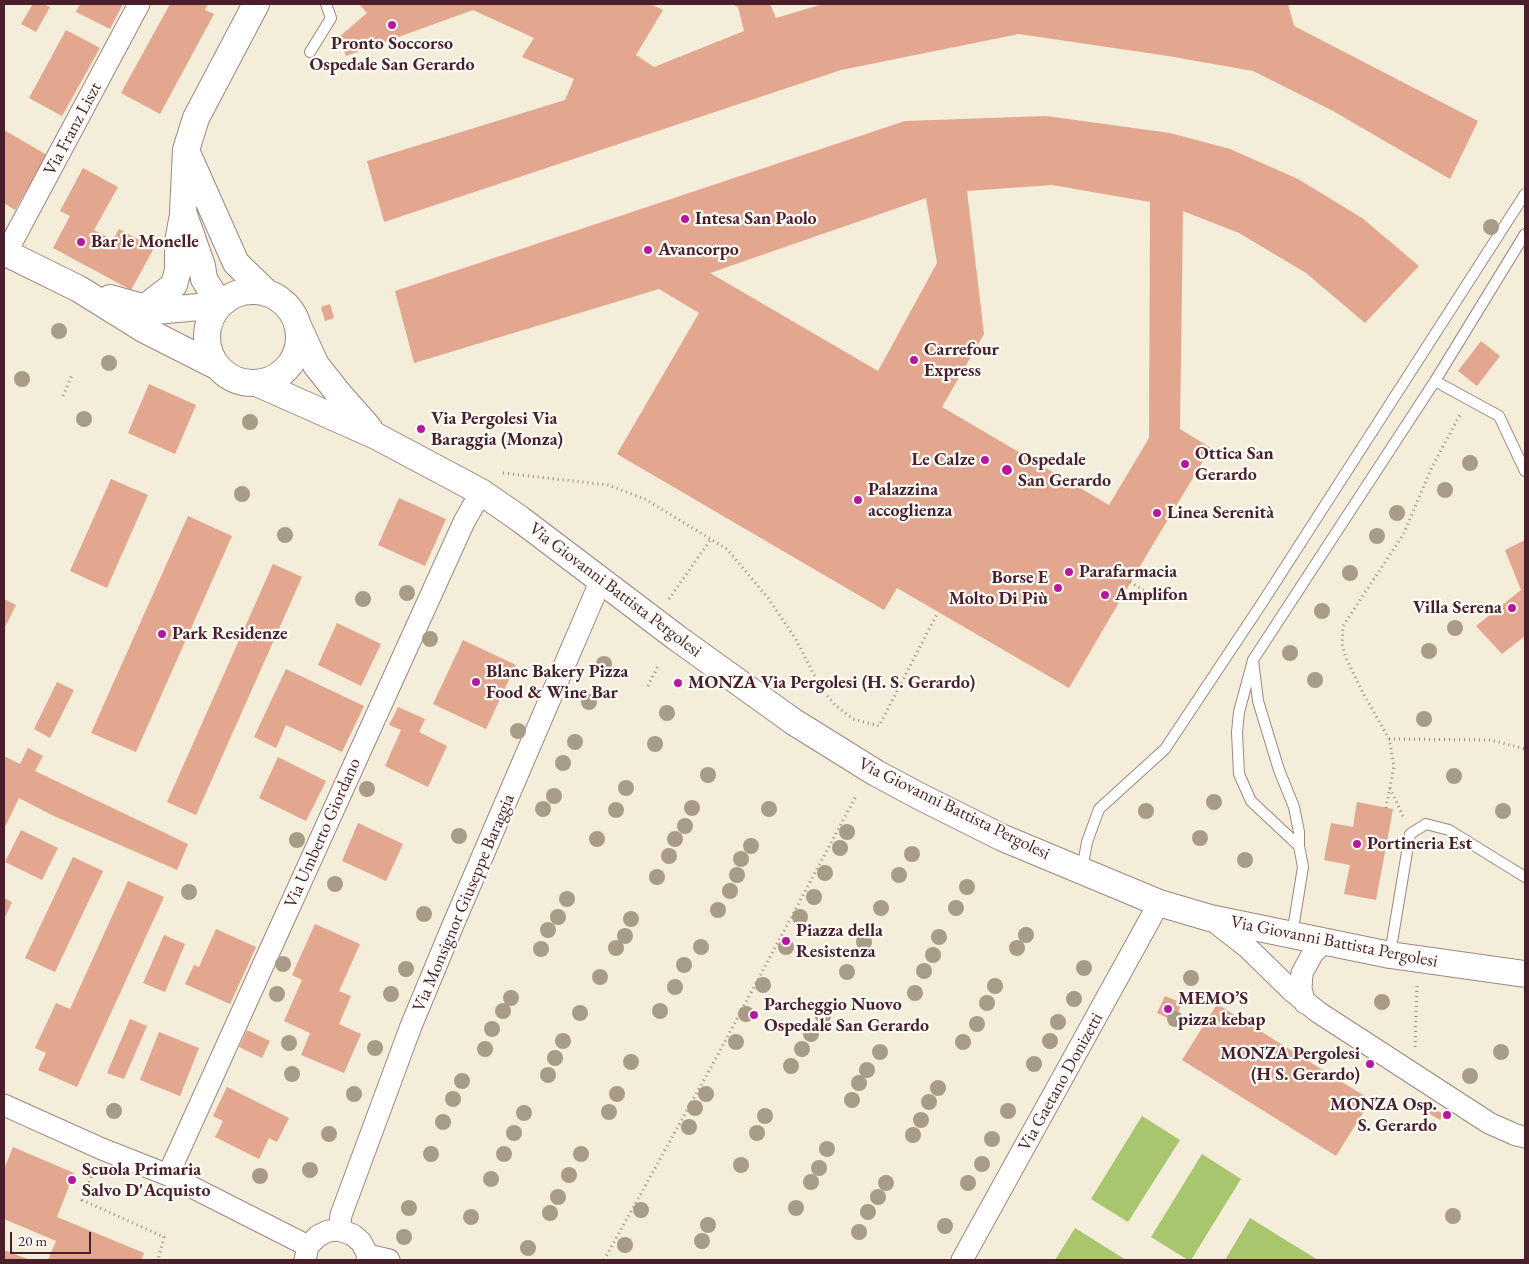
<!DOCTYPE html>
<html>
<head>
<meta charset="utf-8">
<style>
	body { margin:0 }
	#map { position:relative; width:1529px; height:1264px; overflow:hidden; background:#f4edd9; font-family:"EB Garamond",serif }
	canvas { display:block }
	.frame { position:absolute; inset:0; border:5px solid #4a1f2b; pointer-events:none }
	.scale { position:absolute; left:10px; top:1232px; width:81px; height:22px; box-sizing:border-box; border:2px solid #4a1f2b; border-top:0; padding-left:6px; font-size:15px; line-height:18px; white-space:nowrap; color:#4a1f2b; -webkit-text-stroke:4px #fdfcf7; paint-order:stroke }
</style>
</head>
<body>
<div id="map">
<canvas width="1529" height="1264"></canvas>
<div class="frame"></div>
<div class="scale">20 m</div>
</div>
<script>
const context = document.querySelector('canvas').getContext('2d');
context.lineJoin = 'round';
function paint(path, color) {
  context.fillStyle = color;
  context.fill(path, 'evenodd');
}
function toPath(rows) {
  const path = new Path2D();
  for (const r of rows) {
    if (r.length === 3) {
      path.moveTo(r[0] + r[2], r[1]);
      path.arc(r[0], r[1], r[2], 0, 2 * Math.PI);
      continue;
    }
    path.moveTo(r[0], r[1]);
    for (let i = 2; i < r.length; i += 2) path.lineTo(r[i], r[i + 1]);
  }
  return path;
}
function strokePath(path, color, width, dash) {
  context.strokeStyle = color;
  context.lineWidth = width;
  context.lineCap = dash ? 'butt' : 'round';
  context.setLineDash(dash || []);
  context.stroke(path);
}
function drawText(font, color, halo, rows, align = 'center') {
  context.font = font + ' "EB Garamond",serif';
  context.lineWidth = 4.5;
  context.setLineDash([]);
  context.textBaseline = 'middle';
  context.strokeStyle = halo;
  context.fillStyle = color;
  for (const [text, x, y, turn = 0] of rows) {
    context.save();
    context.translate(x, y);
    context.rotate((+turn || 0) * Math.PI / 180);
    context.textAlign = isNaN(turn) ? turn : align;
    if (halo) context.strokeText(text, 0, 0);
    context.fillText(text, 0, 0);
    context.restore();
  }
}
paint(toPath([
	[1142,1116,1180,1140,1128,1222,1091,1199],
	[1202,1154,1241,1179,1191,1260,1188,1260,1151,1237],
	[1250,1218,1318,1260,1225,1260],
	[1075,1228,1126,1260,1055,1260]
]), '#a7c66e');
paint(toPath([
	[33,4,44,4,50,7,36,32,21,24],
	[80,4,123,4,110,29,76,12],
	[170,4,208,4,205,10,214,14,160,114,121,93],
	[359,4,650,4,663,10,636,55,654,67,744,31,738,7,732,4,770,4,776,18,823,4,1288,4,1294,26,1478,121,1450,179,1333,111,1253,71,1168,56,1019,34,841,70,384,222,367,161,565,100,574,79,522,57,534,38,473,10,346,56,339,37,367,13],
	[66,30,100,48,62,116,29,98],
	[1046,116,1170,133,1230,149,1298,179,1362,218,1419,266,1365,323,1306,273,1239,233,1183,211,1180,429,1211,448,1149,551,1069,688,897,588,884,610,617,454,699,313,659,289,414,363,395,291,905,121],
	[1052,185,1150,202,1149,438,1109,505,942,407,984,334,967,191],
	[926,198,937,263,878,371,710,273],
	[4,130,47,155,15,210,4,203],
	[83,168,118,187,94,230,113,240,119,229,154,248,131,290,53,248,70,216,60,211],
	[330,304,334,318,325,321,321,307],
	[1481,341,1500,356,1477,386,1458,371],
	[149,384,196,405,175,454,128,433],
	[111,479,148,495,107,588,70,571],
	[399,498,446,519,425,566,378,545],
	[188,516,232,536,136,752,91,733],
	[1525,540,1525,636,1502,654,1476,626,1521,590,1505,550],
	[273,564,302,577,196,815,167,802],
	[4,599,16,605,4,629],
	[337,623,381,644,361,686,318,665],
	[463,640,516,665,486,729,433,704],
	[286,669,364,706,342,752,286,725,276,748,254,737],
	[57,682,74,690,50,738,34,729],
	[398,707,425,719,419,732,447,746,428,787,385,766,401,730,389,725],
	[28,748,43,756,35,771,188,844,177,870,54,816,19,798,4,829,4,756,20,764],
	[278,757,326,781,306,821,259,798],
	[1357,802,1393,809,1376,900,1344,894,1350,865,1324,860,1331,823,1353,827],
	[358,823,403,844,386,881,342,861],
	[21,830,58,848,42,880,5,862],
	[73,857,103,871,55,972,25,958],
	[128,881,164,897,77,1087,38,1070,46,1053,35,1048,56,1003,70,1009],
	[4,898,12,902,4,920],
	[315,924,360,944,339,991,351,996,339,1024,361,1034,344,1073,301,1055,310,1033,284,1021,302,980,292,975],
	[216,929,256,947,230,1004,185,984,194,965,199,967],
	[164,935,185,944,165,992,143,983],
	[1165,996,1182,1003,1174,1021,1157,1013],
	[1217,1004,1371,1100,1336,1156,1182,1060],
	[130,1019,147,1026,124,1079,107,1073],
	[247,1030,270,1041,262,1058,239,1047],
	[159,1032,199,1048,180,1096,140,1080],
	[227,1087,289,1118,277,1142,269,1138,259,1159,215,1137,223,1121,213,1116],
	[1423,1103,1443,1114,1440,1120,1420,1108],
	[13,1147,74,1173,57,1217,144,1253,141,1260,48,1260,56,1241,4,1219,4,1169],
	[4,1250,30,1260,4,1260]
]), '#e2a78e');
const service = toPath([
	[310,52,331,18,326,4],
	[1525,234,1435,381,1499,416,1525,471],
	[1253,660,1435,381],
	[1082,870,1087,842,1099,809,1165,749,1264,600,1525,194],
	[1292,935,1303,867,1299,846,1299,832,1294,807,1279,770,1258,701,1253,660,1239,712,1237,732,1239,774,1251,801,1299,846],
	[1390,954,1410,834,1426,824,1449,830,1525,877]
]);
const minor = toPath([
	[6,253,139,4],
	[1211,919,1248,948,1292,991,1318,1012,1489,1123,1516,1135,1525,1137],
	[1305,1003,1301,989,1302,973,1313,953,1324,942],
	[4,1105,102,1149,168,1175,308,1246],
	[168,1175,464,522,481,492],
	[339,1230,341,1215,411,1026,453,925,601,580],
	[368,1255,389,1260],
	[305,1260,308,1246,318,1236,328,1231,339,1230,353,1235,361,1242,368,1255,367,1260],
	[962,1260,1159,903]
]);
const tertiary = toPath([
	[188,155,236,263,267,293],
	[4,252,79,289,145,330,218,367],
	[253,337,46],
	[110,298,156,311,220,305],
	[220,305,204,279,202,266,183,212,186,150,196,118,256,4],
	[144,308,174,285,178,270,178,242,182,220],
	[299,328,316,365,339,394,369,428],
	[259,384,376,436,481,492,520,519,677,638,794,722,876,773,919,796,1003,838,1159,903,1210,918,1390,955,1525,974]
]);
strokePath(service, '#9f8682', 12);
strokePath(minor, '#9f8682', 23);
strokePath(tertiary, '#9f8682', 28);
strokePath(toPath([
	[63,396,72,375],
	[503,473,608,485,645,499,727,549,768,598,795,638,821,688,835,705,853,719,879,726,938,612],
	[1130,582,1151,595],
	[669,599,711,539],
	[648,686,658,666],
	[1389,739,1491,740,1525,749],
	[1390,788,1403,816],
	[1386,808,1394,766,1389,739,1363,693,1345,656,1342,644,1343,626,1403,535,1432,467,1460,415],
	[1415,1047,1417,985],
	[93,1172,82,1200,164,1237,158,1260],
	[604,1260,716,1058,856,796]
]), '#9f8682', 3, [1, 4]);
strokePath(service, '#fff', 10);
strokePath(minor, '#fff', 21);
strokePath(tertiary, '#fff', 26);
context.fillStyle = '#a99c86';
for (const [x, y] of [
	[1491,227],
	[59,331],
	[109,363],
	[22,379],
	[84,419],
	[250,422],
	[1470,463],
	[1445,490],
	[242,494],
	[1397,513],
	[285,535],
	[1377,536],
	[1350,573],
	[407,593],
	[363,599],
	[1322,611],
	[1455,628],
	[430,639],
	[1429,651],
	[1290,653],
	[604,664],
	[1315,680],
	[589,702],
	[667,713],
	[1424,719],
	[518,731],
	[575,742],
	[655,744],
	[563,763],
	[708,775],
	[1454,776],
	[626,788],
	[367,789],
	[554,796],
	[1214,802],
	[692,808],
	[543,809],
	[769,809],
	[616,810],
	[1146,811],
	[1503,811],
	[685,826],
	[847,832],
	[459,836],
	[1200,838],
	[597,839],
	[675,839],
	[297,840],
	[751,846],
	[840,848],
	[912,854],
	[669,856],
	[741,859],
	[1245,860],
	[825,873],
	[737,875],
	[899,875],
	[657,877],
	[335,884],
	[967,887],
	[730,891],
	[189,892],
	[814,897],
	[567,899],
	[881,908],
	[956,908],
	[718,910],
	[424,914],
	[558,917],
	[800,917],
	[631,919],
	[548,930],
	[1026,935],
	[625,936],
	[939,937],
	[864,942],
	[701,947],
	[786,947],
	[616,948],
	[1017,948],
	[541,949],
	[933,955],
	[283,964],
	[684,965],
	[1084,968],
	[406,969],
	[924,971],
	[847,972],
	[600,977],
	[1191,978],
	[763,985],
	[995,986],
	[675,987],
	[915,993],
	[277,994],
	[391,994],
	[511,998],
	[1074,999],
	[1382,1002],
	[987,1003],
	[503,1011],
	[660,1011],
	[580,1013],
	[746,1014],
	[823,1016],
	[1175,1019],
	[1058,1022],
	[977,1024],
	[492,1029],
	[811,1034],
	[563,1041],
	[1050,1041],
	[736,1042],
	[963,1042],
	[289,1043],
	[375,1048],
	[485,1049],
	[802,1049],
	[880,1052],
	[1501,1052],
	[555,1058],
	[631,1062],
	[1034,1064],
	[791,1066],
	[867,1070],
	[292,1074],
	[548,1075],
	[1470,1076],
	[462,1081],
	[859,1083],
	[938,1088],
	[354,1094],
	[617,1094],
	[706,1094],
	[453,1099],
	[852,1100],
	[929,1102],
	[695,1108],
	[114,1111],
	[1008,1111],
	[609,1112],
	[524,1113],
	[765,1116],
	[921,1120],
	[443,1122],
	[689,1127],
	[514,1133],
	[757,1133],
	[329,1134],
	[913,1135],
	[992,1139],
	[827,1149],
	[431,1154],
	[504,1154],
	[581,1154],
	[982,1164],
	[741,1165],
	[819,1168],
	[310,1170],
	[569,1175],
	[260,1176],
	[491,1179],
	[811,1182],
	[886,1183],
	[968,1183],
	[558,1197],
	[878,1197],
	[409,1208],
	[796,1208],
	[641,1210],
	[868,1212],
	[550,1213],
	[1453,1216],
	[471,1217],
	[708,1225],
	[945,1226],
	[859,1232],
	[404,1237],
	[702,1241],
	[625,1245],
	[528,1248]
]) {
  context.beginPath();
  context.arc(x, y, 8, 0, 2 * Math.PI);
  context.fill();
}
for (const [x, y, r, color] of [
	[392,25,5,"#b5179e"],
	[685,219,5,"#b5179e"],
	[81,242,5,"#b5179e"],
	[648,250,5,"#b5179e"],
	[914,360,5,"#b5179e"],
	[421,429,5,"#b5179e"],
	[985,460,5,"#b5179e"],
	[1185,464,5,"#b5179e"],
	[1007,470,6,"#b5179e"],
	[858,500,5,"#b5179e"],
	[1157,513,5,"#b5179e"],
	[1069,572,5,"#b5179e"],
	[1058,588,5,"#b5179e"],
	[1105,595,5,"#b5179e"],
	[1512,608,5,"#b5179e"],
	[162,634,5,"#b5179e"],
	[476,682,5,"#b5179e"],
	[678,683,5,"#b5179e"],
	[1357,844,5,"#b5179e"],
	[786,941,5,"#b5179e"],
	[1168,1009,5,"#b5179e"],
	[754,1015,5,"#b5179e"],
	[1370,1064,5,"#b5179e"],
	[1447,1115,5,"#b5179e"],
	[72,1180,5,"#b5179e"]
]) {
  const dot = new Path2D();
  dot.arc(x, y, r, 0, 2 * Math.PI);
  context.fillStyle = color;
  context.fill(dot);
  strokePath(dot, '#fdfcf7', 2);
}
drawText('bold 18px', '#4a1f2b', '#fdfcf7', [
	["Pronto Soccorso",392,44,"center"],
	["Ospedale San Gerardo",392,65,"center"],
	["Intesa San Paolo",695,219],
	["Bar le Monelle",91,242],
	["Avancorpo",658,250],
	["Carrefour",924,350],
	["Express",924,371],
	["Via Pergolesi Via",431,419],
	["Baraggia (Monza)",431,440],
	["Ottica San",1195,454],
	["Gerardo",1195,475],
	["Le Calze",975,460,"right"],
	["Ospedale",1018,460],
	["San Gerardo",1018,481],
	["Palazzina",868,490],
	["accoglienza",868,511],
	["Linea Serenità",1167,513],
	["Parafarmacia",1079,572],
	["Borse E",1048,578,"right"],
	["Molto Di Più",1048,599,"right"],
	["Amplifon",1115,595],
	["Villa Serena",1502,608,"right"],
	["Park Residenze",172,634],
	["Blanc Bakery Pizza",486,672],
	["Food & Wine Bar",486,693],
	["MONZA Via Pergolesi (H. S. Gerardo)",688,683],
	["Portineria Est",1367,844],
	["Piazza della",796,931],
	["Resistenza",796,952],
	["MEMO’S",1178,999],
	["pizza kebap",1178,1020],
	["Parcheggio Nuovo",764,1005],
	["Ospedale San Gerardo",764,1026],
	["MONZA Pergolesi",1360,1054,"right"],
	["(H S. Gerardo)",1360,1075,"right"],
	["MONZA Osp.",1437,1105,"right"],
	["S. Gerardo",1437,1126,"right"],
	["Scuola Primaria",82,1170],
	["Salvo D'Acquisto",82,1191]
], 'left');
drawText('18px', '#4a1f2b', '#fdfcf7', [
	["Via Franz Liszt",73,129,-62],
	["Via Giovanni Battista Pergolesi",615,590,37],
	["Via Giovanni Battista Pergolesi",954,809,26],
	["Via Umberto Giordano",323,833,-66],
	["Via Monsignor Giuseppe Baraggia",464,903,-67],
	["Via Giovanni Battista Pergolesi",1334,942,11],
	["Via Gaetano Donizetti",1061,1082,-61]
]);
</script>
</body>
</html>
